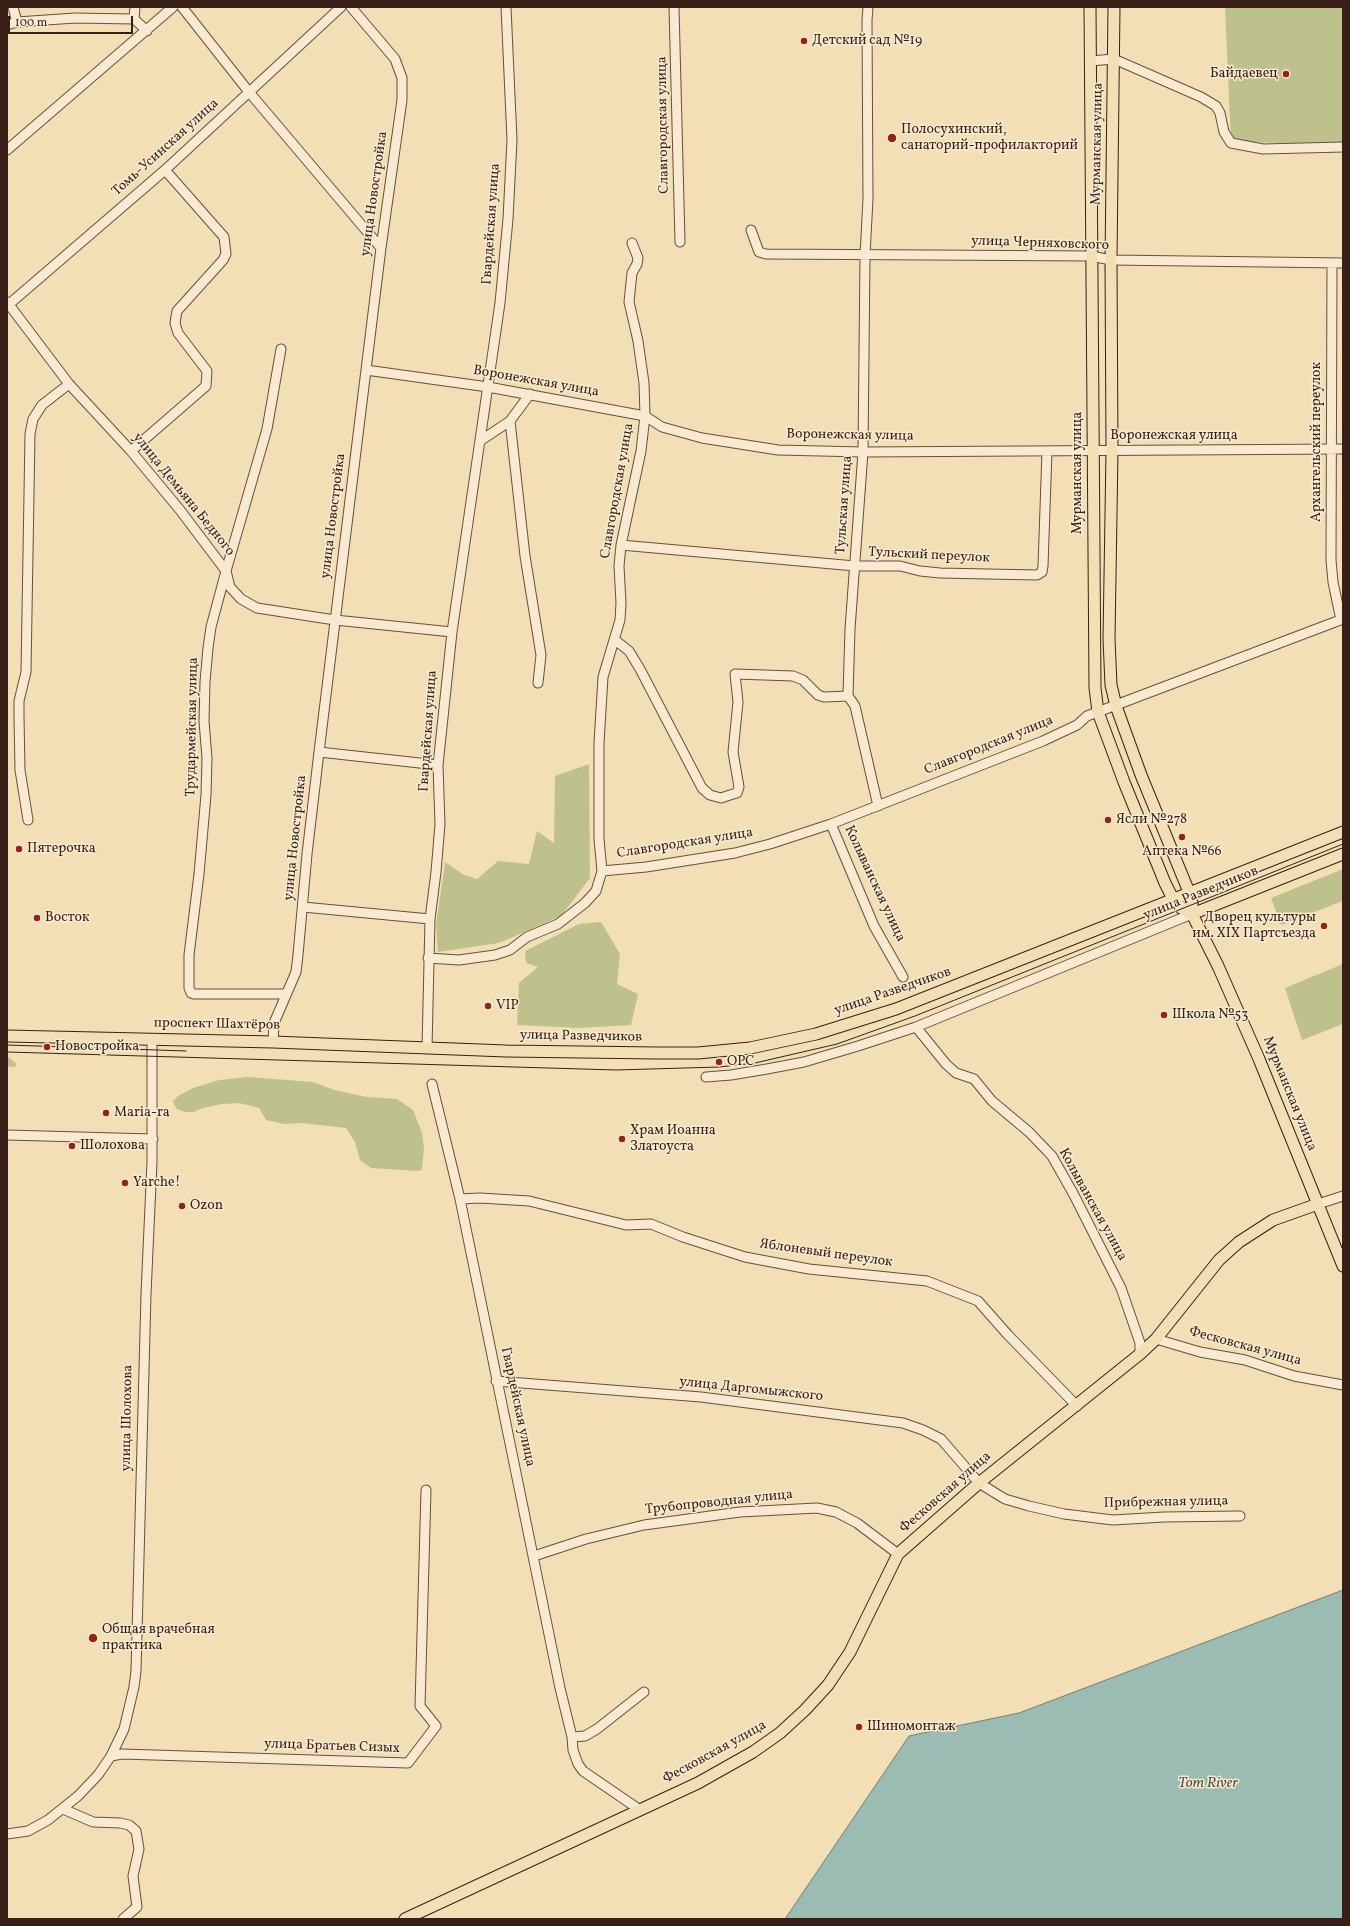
<!DOCTYPE html>
<html>
<head>
<meta charset="utf-8">
<style>
	body { margin:0 }
	#map { position:relative; width:1350px; height:1926px; overflow:hidden; background:#f2dfb6; font-family:Vollkorn,serif }
	canvas { display:block }
	.frame { position:absolute; inset:0; border:8px solid #381f15; pointer-events:none }
	.scale { position:absolute; left:8px; top:16px; width:125px; height:18px; box-sizing:border-box; border:2px solid #381f15; border-top:0; padding-left:5px; font-size:12px; line-height:14px; white-space:nowrap; color:#381f15; -webkit-text-stroke:3px #f7ead0; paint-order:stroke }
</style>
</head>
<body>
<div id="map">
<canvas width="1350" height="1926"></canvas>
<div class="frame"></div>
<div class="scale">100 m</div>
</div>
<script>
const context = document.querySelector('canvas').getContext('2d');
context.lineJoin = 'round';
function paint(path, color) {
  context.fillStyle = color;
  context.fill(path, 'evenodd');
}
function toPath(rows) {
  const path = new Path2D();
  for (const r of rows) {
    path.moveTo(r[0], r[1]);
    for (let i = 2; i < r.length; i += 2) path.lineTo(r[i], r[i + 1]);
  }
  return path;
}
function strokePath(path, color, width, dash) {
  context.strokeStyle = color;
  context.lineWidth = width;
  context.lineCap = dash ? 'butt' : 'round';
  context.setLineDash(dash || []);
  context.stroke(path);
}
function drawText(font, color, halo, rows, align = 'center') {
  context.font = font + ' Vollkorn,serif';
  context.lineWidth = 3;
  context.setLineDash([]);
  context.textBaseline = 'middle';
  context.strokeStyle = halo;
  context.fillStyle = color;
  for (const [text, x, y, turn = 0] of rows) {
    context.save();
    context.translate(x, y);
    context.rotate((+turn || 0) * Math.PI / 180);
    context.textAlign = isNaN(turn) ? turn : align;
    if (halo) context.strokeText(text, 0, 0);
    context.fillText(text, 0, 0);
    context.restore();
  }
}
paint(toPath([
	[1225,7,1343,7,1343,142,1292,143,1231,142],
	[589,764,590,878,561,916,499,943,438,952,436,925,445,862,464,875,477,879,498,861,529,864,537,831,554,843,555,776],
	[1343,869,1343,901,1281,925,1271,898],
	[601,922,620,954,617,984,638,994,631,1025,579,1028,517,1025,519,983,538,967,526,963,525,951,579,924],
	[1343,964,1343,1024,1302,1040,1285,988],
	[7,1056,17,1064,14,1067,7,1066],
	[248,1077,313,1082,334,1090,367,1097,397,1099,413,1110,422,1133,424,1149,422,1170,417,1171,371,1168,360,1160,355,1142,346,1128,302,1123,284,1124,266,1120,259,1108,239,1103,222,1104,203,1108,194,1112,185,1112,177,1109,174,1104,173,1101,178,1096,193,1088,219,1080]
]), '#bec18b');
const water = toPath([
	[1343,1590,1343,1919,785,1919,909,1736,1019,1713,1343,1590]
]);
paint(water, '#9bbcb2');
strokePath(water, '#737d73', 1);
const minor = toPath([
	[13,7,17,22],
	[182,7,249,92,381,248],
	[674,7,680,242],
	[868,7,867,20,868,199,865,255,863,452,850,629,848,696,855,706,878,806],
	[134,19,135,7],
	[7,25,17,22,75,18,134,19,147,31],
	[1090,61,1114,59,1201,97,1216,106,1220,113,1224,132,1231,143,1263,149,1343,147],
	[7,150,173,7],
	[751,230,759,252,766,254,1091,256,1111,260,1343,263],
	[1332,263,1331,560,1333,582,1341,620],
	[7,302,69,384,131,451,180,510,226,571,230,587,241,599,257,608,335,620,452,632],
	[7,306,165,170,341,7],
	[281,349,267,429,226,571,211,627,208,648,205,682,204,721,207,758,206,795,199,874,189,955,189,988,191,993,194,994,286,994],
	[366,370,488,387,645,416,662,427,702,438,778,450,863,452,1343,449],
	[510,421,525,556,541,655,538,683],
	[480,441,510,421,530,394],
	[131,451,206,386,207,371,178,333,175,323,177,311,223,260,226,254,224,237,165,170],
	[621,545,855,566,900,566,920,571,940,573,1037,575,1042,572,1043,566,1047,451],
	[615,640,629,651,640,669,702,788,710,795,721,798,730,795,737,793,739,787,733,752,738,702,735,674,793,676,803,680,818,695,824,697,848,696],
	[319,752,438,765],
	[28,820,20,770,19,717,19,701,26,672,30,434,33,419,42,405,69,384],
	[831,824,874,926,903,977],
	[602,871,646,867,735,853,770,844,831,824,1043,741,1077,725,1087,716,1343,619],
	[303,907,430,919],
	[428,958,459,960,495,955,510,950,527,937,558,924,585,903,596,891,602,871,599,839,599,743,603,677,620,620,621,603,619,566,621,545,641,451,645,416,644,383,638,341,629,302,632,273,637,264,638,258,632,243],
	[916,1027,946,1064,956,1073,974,1079,992,1101,1029,1132,1052,1156,1074,1195,1121,1288,1140,1343,1140,1354],
	[273,1042,274,1023,296,972,298,955,307,854,319,752,381,248,402,100,402,78,395,59,351,7],
	[427,1048,430,919,436,872,440,824,438,765,452,632,500,303,508,219,512,140,506,7],
	[706,1077,731,1075,767,1069,804,1062,858,1046,916,1027,1192,914],
	[432,1084,460,1199,560,1688,572,1737,573,1750,578,1764,583,1771,640,1810],
	[7,1135,153,1139],
	[460,1199,480,1198,529,1201,626,1225,651,1224,683,1237,745,1257,809,1269,927,1281,978,1301,1008,1335,1077,1406],
	[1318,1204,1343,1196],
	[1156,1339,1200,1352,1245,1360,1294,1376,1343,1385],
	[496,1381,701,1397,903,1423,923,1430,941,1439,979,1483,1005,1499,1029,1506,1064,1514,1113,1520,1164,1517,1240,1516],
	[534,1556,586,1539,644,1525,740,1512,817,1508,836,1512,857,1523,898,1554],
	[572,1737,585,1736,597,1729,644,1692],
	[111,1756,122,1754,408,1763,436,1726,420,1706,426,1490],
	[63,1809,93,1822,120,1823,129,1825,136,1831,139,1849,133,1876,137,1907,123,1919],
	[7,1834,28,1831,48,1820,78,1796,98,1775,111,1756,124,1729,134,1687,136,1671,146,1294,152,1162,152,1039]
]);
const major = toPath([
	[1090,7,1095,688,1098,712,1124,782,1165,883,1173,899,1181,908,1192,914],
	[1114,7,1111,260,1112,451,1109,639,1111,685,1116,706,1141,775,1189,892,1192,903,1192,914,1218,966,1259,1059,1343,1266],
	[1192,914,1343,854],
	[7,1036,273,1042,506,1051,657,1053,698,1053,750,1048,816,1034,896,1009,1343,832],
	[405,1919,698,1783,753,1752,780,1733,805,1710,828,1685,850,1652,898,1554,979,1483,1140,1354,1156,1339,1219,1260,1239,1242,1273,1220,1318,1204]
]);
strokePath(minor, '#664f3d', 11);
strokePath(major, '#381f15', 13);
strokePath(minor, '#f7ead0', 9);
strokePath(major, '#f2dfb6', 11);
strokePath(toPath([
	[7,1045,186,1051],
	[7,1052,616,1070,719,1067,755,1063,837,1044,915,1016,1343,844]
]), '#381f15', 1);
for (const [x, y, r, color] of [
	[804,41,4,"#8f2418"],
	[1286,74,4,"#8f2418"],
	[892,138,5,"#8f2418"],
	[1108,820,4,"#8f2418"],
	[1182,837,4,"#8f2418"],
	[19,849,4,"#8f2418"],
	[37,918,4,"#8f2418"],
	[1324,926,4,"#8f2418"],
	[488,1006,4,"#8f2418"],
	[1164,1015,4,"#8f2418"],
	[47,1047,4,"#8f2418"],
	[719,1062,4,"#8f2418"],
	[106,1113,4,"#8f2418"],
	[622,1139,4,"#8f2418"],
	[72,1146,4,"#8f2418"],
	[125,1183,4,"#8f2418"],
	[182,1206,4,"#8f2418"],
	[93,1638,5,"#8f2418"],
	[859,1727,4,"#8f2418"]
]) {
  const dot = new Path2D();
  dot.arc(x, y, r, 0, 2 * Math.PI);
  context.fillStyle = color;
  context.fill(dot);
  strokePath(dot, '#f7ead0', 1.5);
}
drawText('14px', '#381f15', '#f7ead0', [
	["Детский сад №19",812,41],
	["Байдаевец",1278,74,"right"],
	["Полосухинский,",901,130],
	["санаторий-профилакторий",901,146],
	["Ясли №278",1116,820],
	["Пятерочка",27,849],
	["Аптека №66",1182,852,"center"],
	["Восток",45,918],
	["Дворец культуры",1316,918,"right"],
	["им. XIX Партсъезда",1316,934,"right"],
	["VIP",496,1006],
	["Школа №53",1172,1015],
	["Новостройка",55,1047],
	["ОРС",727,1062],
	["Maria-ra",114,1113],
	["Храм Иоанна",630,1131],
	["Златоуста",630,1147],
	["Шолохова",80,1146],
	["Yarche!",133,1183],
	["Ozon",190,1206],
	["Общая врачебная",102,1630],
	["практика",102,1646],
	["Шиномонтаж",867,1727]
], 'left');
drawText('14px', '#381f15', '#f7ead0', [
	["Славгородская улица",664,125,-91],
	["Мурманская улица",1098,144,-89],
	["Томь-Усинская улица",166,148,-42],
	["улица Новостройка",375,194,-82],
	["Гвардейская улица",492,224,-86],
	["улица Черняховского",1040,244,2],
	["Воронежская улица",536,382,10],
	["Воронежская улица",850,436,1],
	["Воронежская улица",1174,436],
	["Архангельский переулок",1317,442,-90],
	["Мурманская улица",1078,473,-90],
	["Славгородская улица",618,491,-80],
	["улица Демьяна Бедного",183,495,51],
	["Тульская улица",845,505,-86],
	["улица Новостройка",334,516,-83],
	["Тульский переулок",929,556,3],
	["Трудармейская улица",193,727,-89],
	["Гвардейская улица",429,731,-86],
	["Славгородская улица",989,746,-22],
	["улица Новостройка",296,838,-84],
	["Славгородская улица",685,844,-9],
	["Колыванская улица",874,884,65],
	["улица Разведчиков",1201,894,-22],
	["улица Разведчиков",893,992,-19],
	["проспект Шахтёров",217,1025,1],
	["улица Разведчиков",581,1037,1],
	["Мурманская улица",1289,1094,68],
	["Колыванская улица",1092,1205,61],
	["Яблоневый переулок",826,1254,8],
	["Фесковская улица",1245,1347,15],
	["улица Даргомыжского",751,1390,6],
	["Гвардейская улица",517,1407,78],
	["улица Шолохова",128,1418,-89],
	["Фесковская улица",946,1493,-41],
	["Трубопроводная улица",719,1503,-6],
	["Прибрежная улица",1166,1503,-1],
	["улица Братьев Сизых",332,1747,2],
	["Фесковская улица",715,1753,-29]
]);
drawText('italic 15px', '#564e44', '#f7ead0', [
	["Tom River",1208,1784]
]);
</script>
</body>
</html>
